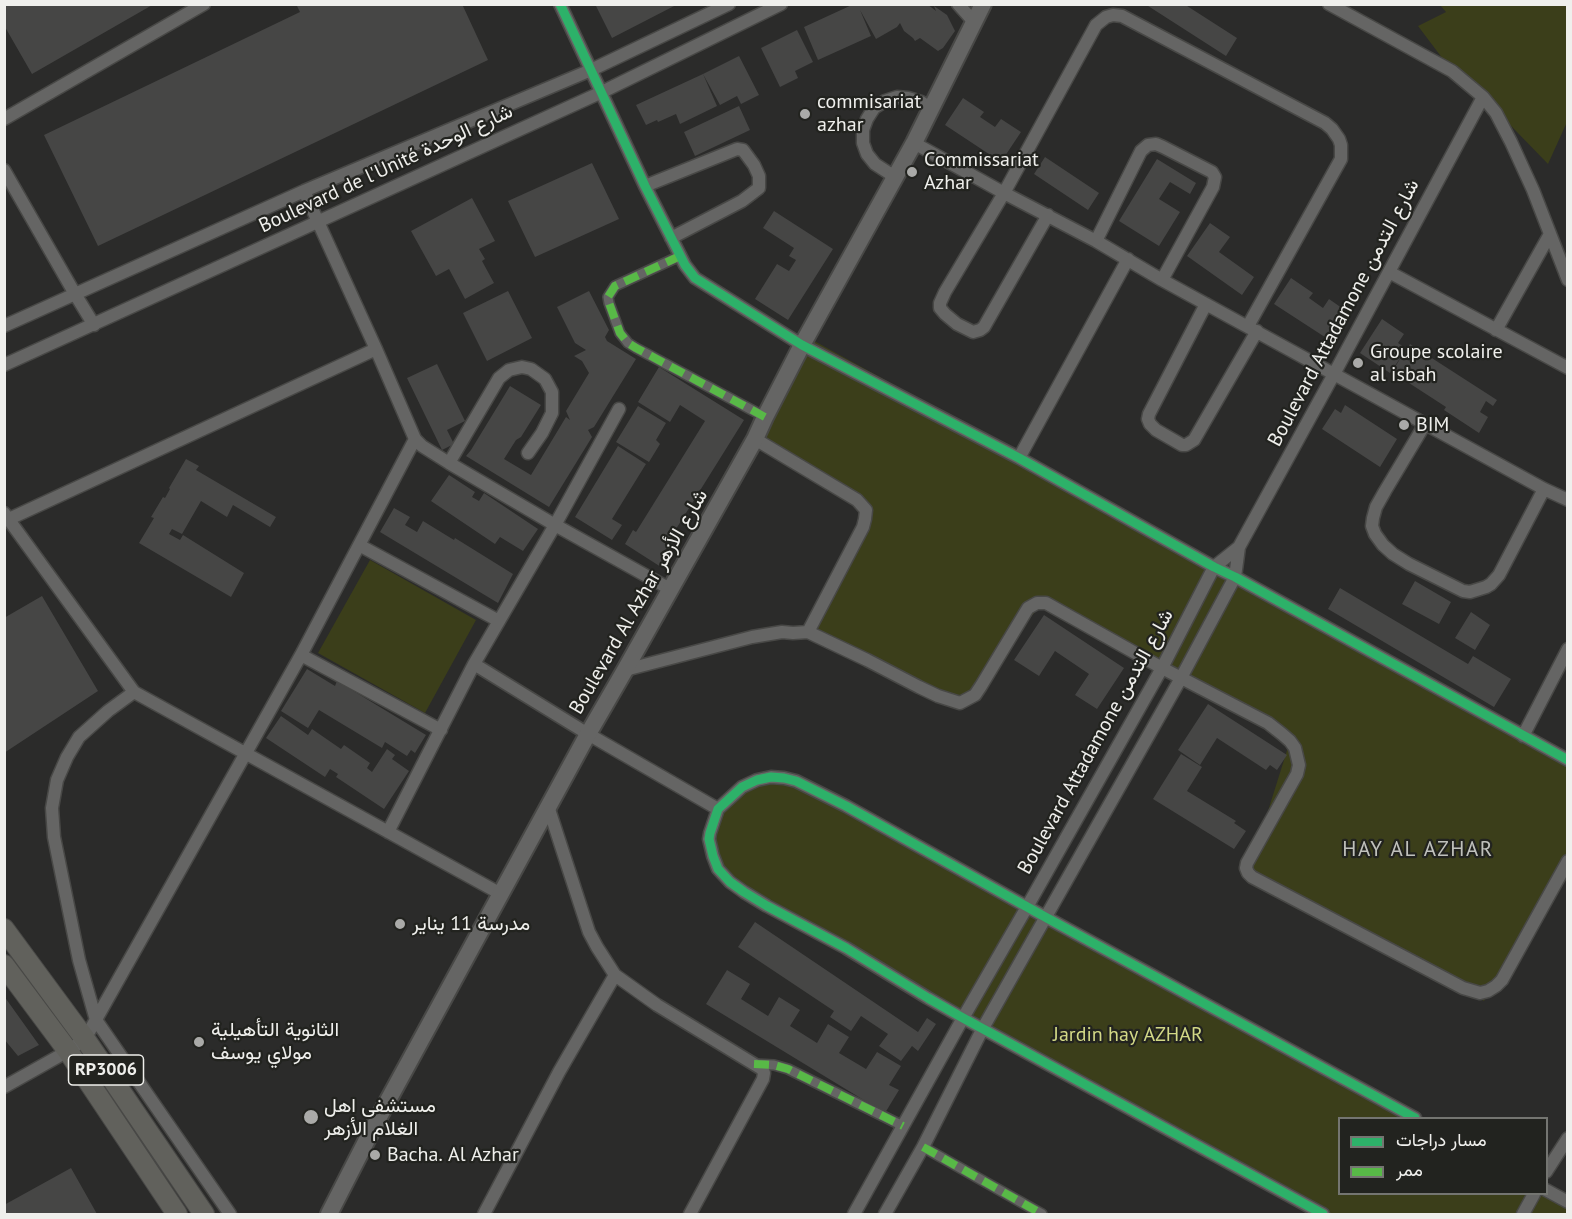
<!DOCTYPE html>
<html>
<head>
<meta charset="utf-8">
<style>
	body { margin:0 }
	#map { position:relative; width:1572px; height:1219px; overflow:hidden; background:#2b2b2a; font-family:"PT Sans",Vazirmatn,sans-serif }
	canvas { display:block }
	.frame { position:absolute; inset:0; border:6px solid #efefec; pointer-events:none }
	.legend { position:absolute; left:1338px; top:1117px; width:210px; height:78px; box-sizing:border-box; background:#22231f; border:2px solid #747571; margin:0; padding:8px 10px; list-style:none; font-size:18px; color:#efefec }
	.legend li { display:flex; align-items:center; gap:12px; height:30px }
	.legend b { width:30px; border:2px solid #747571 }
</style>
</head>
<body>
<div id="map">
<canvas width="1572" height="1219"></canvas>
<div class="frame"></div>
<ul class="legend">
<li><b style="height:8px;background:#2db169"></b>مسار دراجات</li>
<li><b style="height:8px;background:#58b947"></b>ممر</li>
</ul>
</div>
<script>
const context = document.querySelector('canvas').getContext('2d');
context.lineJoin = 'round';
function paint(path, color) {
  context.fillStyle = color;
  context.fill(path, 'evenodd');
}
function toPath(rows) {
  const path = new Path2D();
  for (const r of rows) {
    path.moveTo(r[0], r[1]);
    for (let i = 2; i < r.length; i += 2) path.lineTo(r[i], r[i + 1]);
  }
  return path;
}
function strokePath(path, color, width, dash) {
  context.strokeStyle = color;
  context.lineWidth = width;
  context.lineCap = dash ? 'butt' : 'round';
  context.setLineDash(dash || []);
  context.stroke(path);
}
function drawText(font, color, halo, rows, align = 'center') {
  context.font = font + ' "PT Sans",Vazirmatn,sans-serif';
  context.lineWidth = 4.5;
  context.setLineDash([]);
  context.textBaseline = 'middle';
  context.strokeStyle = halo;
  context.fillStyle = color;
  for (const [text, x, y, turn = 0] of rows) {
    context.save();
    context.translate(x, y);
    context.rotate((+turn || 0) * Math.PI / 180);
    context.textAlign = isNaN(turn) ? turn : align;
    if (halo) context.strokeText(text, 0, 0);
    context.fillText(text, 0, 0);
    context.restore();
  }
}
paint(toPath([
	[1440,5,1567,5,1567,122,1548,164,1483,97,1452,71,1418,26,1446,12],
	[807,337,1231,570,1208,626,1235,577,1567,758,1567,853,1484,1001,1250,868,1290,741,1044,601,960,703,808,632,869,504,753,434],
	[370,560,476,620,425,713,318,653],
	[780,778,811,789,1414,1118,1340,1118,1340,1194,1546,1194,1567,1201,1567,1214,1329,1214,995,1035,737,891,716,864,712,835,717,806,743,783]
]), '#3b3e1a');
paint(toPath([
	[5,4,154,4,32,74,5,27],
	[296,4,462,4,488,60,98,246,44,135,300,12],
	[595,4,678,4,612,38],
	[854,4,858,6,860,4,927,4,936,11,934,6,947,15,955,31,943,48,938,51,920,38,915,41,913,38,904,31,900,23,897,27,876,39,860,10,871,36,818,60,804,27],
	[1145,4,1184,4,1237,38,1226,56],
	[797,30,813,62,795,71,798,78,780,87,761,48],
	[739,56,759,95,741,104,737,96,720,105,703,74],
	[703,74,717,106,680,124,676,114,658,122,657,120,646,125,636,105],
	[963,98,984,112,980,117,995,127,1001,119,1021,132,1001,162,945,125],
	[739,106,750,130,695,156,684,132],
	[1045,157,1099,193,1088,210,1034,174],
	[1157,159,1196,183,1190,194,1170,182,1159,199,1180,212,1159,246,1119,221],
	[592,163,619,219,535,257,508,201],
	[472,198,495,241,479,249,485,259,482,261,494,283,465,299,449,269,436,276,411,231],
	[774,211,833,249,788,320,755,299,777,264,789,271,796,260,789,256,794,248,763,228],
	[1210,223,1230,237,1219,252,1254,277,1242,295,1187,256],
	[1291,278,1313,293,1309,298,1323,308,1329,299,1349,313,1331,341,1274,304],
	[508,291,532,338,487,361,463,313],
	[589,291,609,330,605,337,607,341,636,359,594,427,588,430,592,437,549,507,466,456,471,450,510,386,541,405,521,437,516,440,504,459,531,475,566,417,570,420,566,411,589,373,582,361,574,356,586,350,575,343,557,307],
	[1382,319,1404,334,1398,343,1407,349,1410,344,1497,400,1493,406,1486,401,1480,412,1488,417,1479,433,1444,410,1446,407,1392,372,1403,354,1390,373,1360,353],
	[437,364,465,421,447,430,454,444,442,450,407,378],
	[659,367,744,420,676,529,682,533,661,567,625,544,633,530,636,532,705,421,680,405,670,422,638,402],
	[1345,405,1397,439,1380,467,1322,429,1335,409,1341,413],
	[638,406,666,423,656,440,660,444,649,462,616,442],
	[618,446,646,464,612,519,622,525,612,540,575,517],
	[186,459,199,466,196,470,276,517,270,527,233,505,227,517,201,501,182,534,172,529,169,534,180,540,183,535,244,573,231,597,139,543,154,518,151,517,163,497,165,498,170,489,169,488],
	[449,475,475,492,472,497,479,501,484,493,538,529,523,551,500,537,495,544,431,501],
	[394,508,410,517,405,525,417,532,423,521,454,540,455,538,513,574,498,603,380,532],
	[1415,581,1451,602,1439,624,1402,604],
	[1340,588,1468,664,1473,656,1511,679,1494,707,1328,609],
	[42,596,98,691,4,753,4,618],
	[1471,612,1490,625,1475,650,1455,638],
	[1044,615,1124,668,1097,709,1075,695,1089,674,1055,651,1039,676,1014,660],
	[307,669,335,686,337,681,426,735,415,753,411,750,407,756,385,742,382,748,319,710,308,728,281,711],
	[1208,704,1287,755,1277,770,1270,765,1266,770,1217,738,1200,765,1178,750],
	[281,716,308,735,312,729,341,749,344,745,370,763,367,768,372,772,387,749,395,755,392,759,409,771,384,809,336,777,338,774,330,769,325,777,266,738],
	[1181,754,1202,767,1187,791,1236,821,1234,823,1246,831,1234,849,1153,799],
	[755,922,918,1032,927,1018,936,1024,918,1051,912,1046,901,1061,879,1046,888,1034,861,1016,851,1031,830,1017,834,1011,738,947],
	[727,970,750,984,741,999,768,1016,779,997,800,1010,790,1026,817,1043,828,1024,849,1037,839,1053,866,1069,877,1052,901,1066,889,1085,899,1090,885,1113,706,1004],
	[4,996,39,1045,18,1056,4,1039],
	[71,1168,97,1214,4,1214,4,1205]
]), '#464645');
const pedestrian = toPath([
	[680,256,615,286,608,297,609,303,620,333,628,343,636,348,765,417],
	[754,1064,774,1065,788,1069,903,1126],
	[923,1147,1042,1214]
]);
const minor = toPath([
	[560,4,645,186,685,265,695,278,802,345,1019,458,1214,567,1235,577,1568,760],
	[958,4,974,22],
	[1329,4,1452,71,1483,97,1496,113,1511,142,1533,190,1568,280],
	[4,119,204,4],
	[914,143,1004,193,1096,241,1162,280,1544,489,1568,500],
	[4,170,75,294,94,325],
	[895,177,875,164,867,154,863,143,863,130,867,119,874,108,885,101,897,97,908,98,921,102,931,109],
	[645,186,737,149,743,150,754,165,759,176,759,188,742,201,671,238],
	[304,191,376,349,415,439,422,446,449,463,555,525,670,589],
	[1048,215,984,327,980,330,973,332,957,324,945,314,940,308,940,303,945,292,1004,193,1096,25,1106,17,1113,15,1122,16,1325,123,1332,129,1339,139,1341,145,1341,159,1248,326],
	[1096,241,1141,151,1148,145,1156,144,1163,147,1208,170,1212,172,1215,177,1213,187,1162,280],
	[1389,272,1568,368],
	[1206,304,1149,414,1148,419,1150,424,1156,430,1182,445,1186,445,1194,440,1257,331],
	[4,326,304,191,591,70,729,4],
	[1496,330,1550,234],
	[4,365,602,92,781,4],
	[1425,424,1385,491,1376,507,1373,518,1372,526,1375,534,1383,545,1393,554,1409,564,1463,591,1470,592,1486,587,1491,584,1499,575,1544,489],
	[755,439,857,500,866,510,865,519,863,527,808,632],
	[1019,458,1128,259],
	[449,463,499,378,509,370,522,367,531,369,545,379,552,392,552,413,542,433,528,453],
	[4,513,134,692,501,894],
	[9,519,376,349],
	[359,545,499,621],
	[301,655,441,730],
	[474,664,588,734,718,809],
	[625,670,752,637,782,632,793,633,808,632,867,660,919,687,938,696,960,703,975,695,981,686,1028,608,1037,603,1046,603,1162,668,1268,723,1282,734,1290,741,1295,748,1299,765,1297,774,1247,863,1246,868,1248,873,1252,877,1463,988,1480,993,1488,991,1496,986,1502,980,1568,861],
	[134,692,108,711,79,737,67,757,57,780,52,808,54,837,79,960,96,1020,230,1214],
	[1523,736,1568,649],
	[548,806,589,932,597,947,615,975,657,1005,762,1069,764,1073,763,1079,690,1214],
	[388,832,474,664,555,525,619,409],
	[4,1087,68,1051,85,1039,301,655,415,439],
	[1546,1172,1568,1138],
	[1546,1190,1568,1202],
	[484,1214,559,1072,615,975],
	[854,1214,963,1018,1027,907,1162,668,1214,567,1239,547],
	[885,1214,923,1147,983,1028,1181,678,1235,577,1239,547,1334,374,1483,97],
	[1323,1214,963,1018,928,998,846,948,767,906,744,892,730,882,718,869,713,856,709,839,710,833,718,809,742,787,757,780,771,777,784,778,796,781,846,806,1047,918,1415,1118],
	[1523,1214,1534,1194]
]);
const secondary = toPath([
	[329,1214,373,1128,588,734,625,670,755,439,765,417,802,345,914,143,983,4]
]);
const primary = toPath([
	[4,929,85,1039,204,1214],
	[4,965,68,1051,177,1214]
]);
strokePath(pedestrian, '#484846', 12);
strokePath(minor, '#484846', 15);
strokePath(secondary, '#484846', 20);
strokePath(primary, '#484846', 22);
strokePath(pedestrian, '#656564', 9);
strokePath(minor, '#656564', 12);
strokePath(secondary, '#656564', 16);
strokePath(primary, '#61615c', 20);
strokePath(toPath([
	[680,256,615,286,608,297,609,303,620,333,628,343,636,348,765,417],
	[754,1064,774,1065,788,1069,903,1126],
	[923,1147,1042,1214]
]), '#58b947', 8, [15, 8]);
strokePath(toPath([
	[560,4,645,186,685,265,695,278,802,345,1019,458,1214,567,1235,577,1568,760],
	[1323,1214,963,1018,928,998,846,948,767,906,744,892,730,882,718,869,713,856,709,839,710,833,718,809,742,787,757,780,771,777,784,778,796,781,846,806,1047,918,1415,1118]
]), '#2db169', 9);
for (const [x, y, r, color] of [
	[805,114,6,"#aaaaa8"],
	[912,172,6,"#aaaaa8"],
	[1358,363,6,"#aaaaa8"],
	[1404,425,6,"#aaaaa8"],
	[400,924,6,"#aaaaa8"],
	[199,1042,6,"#aaaaa8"],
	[311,1117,8,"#aaaaa8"],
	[375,1155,6,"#aaaaa8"]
]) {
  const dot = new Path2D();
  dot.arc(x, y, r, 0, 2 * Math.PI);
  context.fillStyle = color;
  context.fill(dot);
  strokePath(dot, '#22231f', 2);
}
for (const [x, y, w] of [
	[106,1070,75]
]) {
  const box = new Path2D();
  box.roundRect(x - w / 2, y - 15, w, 30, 4.5);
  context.fillStyle = '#22231f';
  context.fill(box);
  strokePath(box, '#efefec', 1.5);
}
drawText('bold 18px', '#efefec', null, [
	["RP3006",106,1070]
]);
drawText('20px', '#efefec', '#22231f', [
	["commisariat",817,102],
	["azhar",817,125],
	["Commissariat",924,160],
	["Azhar",924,183],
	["Groupe scolaire",1370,352],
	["al isbah",1370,375],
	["BIM",1416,425],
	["مدرسة 11 يناير",412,924],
	["الثانوية التأهيلية",211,1030],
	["مولاي يوسف",211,1053],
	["مستشفى اهل",324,1106],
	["الغلام الأزهر",324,1129],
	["Bacha. Al Azhar",387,1155]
], 'left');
drawText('20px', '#efefec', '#22231f', [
	["Boulevard de l'Unité شارع الوحدة",386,169,-25],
	["Boulevard Attadamone شارع التدمن",1344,313,-62],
	["Boulevard Al Azhar شارع الأزهر",639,602,-60],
	["Boulevard Attadamone شارع التدمن",1096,742,-61]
]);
drawText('20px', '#d2d886', '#22231f', [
	["Jardin hay AZHAR",1128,1035]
]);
context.letterSpacing = '1.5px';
drawText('21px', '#c0c1bc', '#22231f', [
	["HAY AL AZHAR",1418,850]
]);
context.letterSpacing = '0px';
</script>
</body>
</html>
